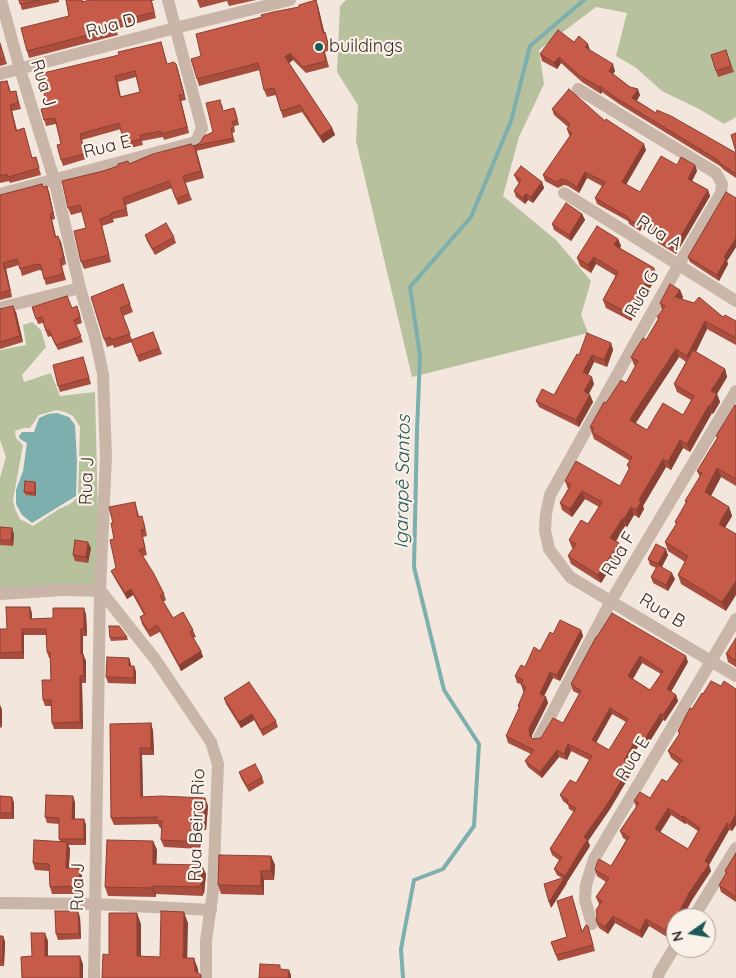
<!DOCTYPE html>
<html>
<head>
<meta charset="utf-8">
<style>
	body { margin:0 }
	#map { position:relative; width:736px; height:978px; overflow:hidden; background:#f2e6dd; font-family:Quicksand,sans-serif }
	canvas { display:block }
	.north { position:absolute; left:666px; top:908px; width:50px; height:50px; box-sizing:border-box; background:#faf1e9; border:1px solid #aca29c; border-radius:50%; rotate:257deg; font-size:14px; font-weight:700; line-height:20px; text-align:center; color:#372c29 }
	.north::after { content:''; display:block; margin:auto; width:18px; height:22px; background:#1e5957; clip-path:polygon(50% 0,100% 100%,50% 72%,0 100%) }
</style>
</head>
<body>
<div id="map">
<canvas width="736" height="978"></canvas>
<div class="north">N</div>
</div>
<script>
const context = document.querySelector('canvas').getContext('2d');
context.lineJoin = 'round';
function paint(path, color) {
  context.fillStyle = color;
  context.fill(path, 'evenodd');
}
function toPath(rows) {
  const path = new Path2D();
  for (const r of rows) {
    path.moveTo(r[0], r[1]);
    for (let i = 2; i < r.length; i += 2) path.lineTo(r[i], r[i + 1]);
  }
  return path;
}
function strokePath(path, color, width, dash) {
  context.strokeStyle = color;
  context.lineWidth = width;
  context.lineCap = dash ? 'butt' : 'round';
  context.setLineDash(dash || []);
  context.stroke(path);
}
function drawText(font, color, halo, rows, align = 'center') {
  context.font = font + ' Quicksand,sans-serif';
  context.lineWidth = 4.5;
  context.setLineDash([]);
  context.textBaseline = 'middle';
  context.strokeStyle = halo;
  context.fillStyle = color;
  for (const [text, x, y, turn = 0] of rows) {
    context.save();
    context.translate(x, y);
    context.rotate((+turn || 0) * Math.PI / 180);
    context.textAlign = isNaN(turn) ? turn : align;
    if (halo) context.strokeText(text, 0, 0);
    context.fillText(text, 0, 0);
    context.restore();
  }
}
paint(toPath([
	[346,0,736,0,736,117,724,124,699,109,662,91,635,67,616,56,627,13,596,7,539,50,544,84,519,137,503,196,556,240,591,281,581,315,588,333,412,377,356,141,358,105,337,72,340,6],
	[32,322,41,330,46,347,22,375,24,382,51,373,60,396,95,392,100,597,0,594,0,478,6,457,0,440,0,350,26,345,23,325],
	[57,410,65,412,73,416,80,427,78,497,70,504,59,509,33,526,20,519,15,509,13,500,23,445,16,438,15,431,23,428,30,428,39,415]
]), '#b8c19d');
paint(toPath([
	[57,413,69,417,75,425,77,461,76,496,32,523,22,515,16,504,16,490,23,471,27,443,20,439,19,436,22,432,34,432,39,418,48,414]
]), '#7cafad');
strokePath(toPath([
	[403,978,401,949,414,880,443,869,474,826,479,744,444,690,414,567,417,431,420,356,410,287,471,217,511,121,530,46,584,0]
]), '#7cafad', 4);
strokePath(toPath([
	[1,0,20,69,54,179,80,288,95,337,103,374,106,457,100,590,94,978],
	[0,74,175,28,290,0],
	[578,89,716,173,722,184,721,193,678,266,550,495,546,514,545,530,549,549,570,577,736,676],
	[564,193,736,301],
	[0,194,196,142,202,128,168,0],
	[0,308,80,288],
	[0,594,63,590,100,590,155,659,211,742,218,764,213,891,206,941,206,978],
	[539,738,611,601,736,391],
	[0,903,95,904,211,910],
	[693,918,736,848],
	[592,924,585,900,586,885,594,859,736,619],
	[658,978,659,973,676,945]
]), '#cab5a9', 12);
paint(toPath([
	[19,0,59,0,59,2,22,10],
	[66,0,82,0,83,2,90,0,155,0,152,1,156,18,116,29,118,35,29,58,27,51,69,16],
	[197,0,256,0,229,6,227,1,200,8],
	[318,6,324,32,325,32,327,39,330,50,325,52,329,67,306,73,293,60,289,63,332,128,335,135,323,143,302,112,283,118,276,95,267,97,264,90,260,70,199,86,197,79,201,56,262,17],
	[0,42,7,64,0,66],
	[161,42,167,64,176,64,178,70,186,100,181,101,189,133,164,140,163,137,142,141,143,145,126,149,121,129,82,140,86,159,63,166,61,160,61,144,56,124,46,126,41,109,48,108,119,55],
	[136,77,140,92,121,97,118,82],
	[574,42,590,50,615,71,613,74,640,95,637,101,656,113,736,153,736,178,724,170,720,166,619,104,602,92,601,94,582,82,561,63,557,69,542,61,540,54],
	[726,50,734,72,718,77,711,55],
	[7,81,11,92,16,91,21,109,12,111,17,130,24,128,32,158,36,157,41,175,10,183,9,181,0,183,0,82],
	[222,104,223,111,234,108,236,112,239,125,234,126,235,132,232,133,235,142,196,151,204,178,185,183,192,200,178,205,172,188,126,205,128,216,113,219,114,222,102,226,111,262,84,269,81,262,86,228,82,212,71,215,68,208,129,164,192,146,195,146,200,143,213,132],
	[552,109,605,121,646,150,626,185,640,192,677,165,695,165,697,171,692,181,708,190,710,196,676,254,658,243,657,238,642,228,640,231,629,224,628,221,597,204,595,198,602,186,587,178,579,193,568,186,564,185,558,188,545,181,543,175,570,136,569,135,567,129,568,127,554,115],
	[514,175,542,182,544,188,533,203,528,200,525,204,516,197,514,191,519,183,517,181],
	[43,187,49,192,55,219,52,220,56,236,61,242,66,264,62,266,66,280,46,285,42,271,39,270,22,276,19,265,6,269,12,297,0,300,0,195],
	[736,198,736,247,727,261,728,264,719,281,690,262,688,257],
	[582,214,585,220,571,241,554,230,552,224],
	[145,235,174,237,176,243,155,255,147,241],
	[618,239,621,246,620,248,654,268,657,276,631,321,606,308,603,300,616,276,596,264,591,273,580,266,577,258],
	[123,284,133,312,123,316,132,340,153,332,162,354,139,362,132,342,114,348,113,345,107,347,104,339],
	[680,290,683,297,682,299,723,317,736,321,736,345,707,329,696,352,725,369,727,377,717,394,720,402,713,414,712,413,690,452,683,448,671,470,666,467,643,506,644,509,639,518,634,515,627,527,625,526,616,541,619,543,621,551,601,583,571,564,568,556,573,548,572,548,569,540,588,524,599,507,585,499,572,517,562,510,560,503,568,489,565,481,620,486,629,469,627,465,630,461,594,439,590,427,606,403,626,383,636,366,634,365,631,357,646,340,658,319,657,317,662,310,660,303],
	[679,357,686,362,674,384,677,392,691,400,683,415,647,430,636,423],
	[32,307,72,308,79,311,82,323,76,325,83,342,58,350,51,336,48,337,43,323,38,324],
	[0,309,16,312,23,342,0,349],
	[611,343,613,350,607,367,594,362,588,375,594,384,589,394,590,395,593,402,579,427,539,407,536,401,554,395,579,355],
	[85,363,91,384,60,392,58,386],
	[736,406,736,486,721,477,711,496,729,507,732,516,725,527,726,611,681,584,678,575,685,562,668,551,665,542,676,524,675,522,686,503,685,501,700,477,697,471,717,438,716,436],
	[35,482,36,485,36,496,26,495,24,492],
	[135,502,139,516,144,522,147,536,143,537,147,555,143,556,164,594,166,600,163,602,173,618,193,630,196,637,193,638,201,651,203,657,181,671,160,632,150,637,142,624,140,617,144,615,133,595,127,599,114,577,111,571,116,568,113,523],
	[0,527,14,534,13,546,0,545],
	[91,548,88,563,75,561,73,555],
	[668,555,662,567,675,579,668,591,653,583,651,577,656,568,650,565,648,559],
	[32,613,32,619,53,618,86,614,87,636,83,636,83,654,86,661,86,683,82,683,83,729,54,729,52,723,51,706,45,706,43,700,51,680,50,658,49,658,47,652,47,635,24,635,24,659,0,659,0,629,7,629],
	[581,630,583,636,560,681,553,678,544,696,546,697,548,703,532,735,532,738,533,739,541,738,563,723,579,694,573,691,571,684,596,637,688,662,671,692,676,695,678,701,665,721,663,720,645,749,639,745,629,762,633,770,610,809,588,841,590,846,567,882,566,881,567,883,551,908,562,878,557,875,554,869,559,860,552,855,550,849,574,812,569,809,568,805,563,801,560,795,576,783,589,760,571,751,567,760,559,757,542,778,528,767,525,761,531,754,508,743,506,736,519,708,518,706,524,692,523,691,521,684,517,683,515,676,540,651,553,634],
	[642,663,661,674,650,690,633,679],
	[612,714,626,722,609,750,596,743],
	[127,637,128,640,111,641,110,638],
	[736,638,736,667,728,662,726,654],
	[129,658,131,666,134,666,136,672,136,684,108,683,106,677],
	[721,686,736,689,736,825,732,831,729,830,709,865,711,871,692,900,682,918,676,918,676,929,673,927,667,937,649,926,642,938,615,923,608,934,599,928,596,921,599,904,596,897,606,882,597,876,595,870,611,866,626,840,623,838,620,831,636,807,634,801,650,798,667,782,679,764,671,758,668,751,679,735,678,731,692,709,703,694],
	[671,815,685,824,686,823,698,831,688,849,660,832],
	[224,698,276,721,278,727,263,736,254,720,241,728,226,704],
	[0,705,2,710,2,727,0,728],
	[151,723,153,731,154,755,142,755,143,797,205,798,208,806,206,830,202,830,200,849,164,847,161,840,162,828,160,828,158,824,114,825,111,818,110,724],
	[239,772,262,777,264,783,249,792,241,778],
	[0,796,12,797,14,803,14,819,0,819],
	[75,802,75,819,84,819,86,825,86,845,68,845,70,849,69,868,82,875,82,894,52,894,50,887,49,871,35,870,33,863,60,841,59,839,59,824,47,823,45,817],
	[153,841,157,850,156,864,206,874,204,894,203,894,203,896,156,894,156,897,108,896,105,887],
	[736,853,736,902,721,892,719,885,726,874,725,871],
	[271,856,275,865,274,880,264,880,264,895,221,894,218,885],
	[574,902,582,932,588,926,595,951,558,961,551,942,567,937],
	[80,917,81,939,58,940,56,934],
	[0,936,3,936,5,942,4,966,0,966]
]), '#a94e3e');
paint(toPath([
	[316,0,318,6,326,39,323,33],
	[588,44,590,50,585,47],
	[290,53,293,60,288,64,285,57],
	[559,57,561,63,557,69,554,63],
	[176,64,178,70,186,100,184,94],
	[613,64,615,71,611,77,609,71],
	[600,86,602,92,601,94,599,87],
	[638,89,640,95,634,104,632,98],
	[179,95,181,101,189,133,187,127],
	[10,105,12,111,18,137,16,131],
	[332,128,335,135,323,143,320,136],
	[80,134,82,140,86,159,84,154],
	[644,144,646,150,624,188,622,182],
	[194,145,197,152,204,178,201,171],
	[695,165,697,171,690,185,688,179],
	[585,172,587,178,579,193,577,187],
	[542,182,544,188,533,203,531,197],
	[47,186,49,192,55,219,53,213],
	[708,190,710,196,676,254,674,248],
	[526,194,528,200,525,204,523,198],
	[123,198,126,205,128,216,126,209],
	[50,214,52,220,57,243,55,237],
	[582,214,585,220,571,241,569,235],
	[640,222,642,228,640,231,638,225],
	[58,236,61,242,66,264,64,258],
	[736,238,736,247,727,261,728,264,719,281,717,275,724,257],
	[618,239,621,246,617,253,614,245],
	[594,257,596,264,591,273,588,265],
	[3,263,6,269,12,297,10,290],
	[654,268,657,276,631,321,628,313],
	[680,290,683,297,678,305,675,297],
	[13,306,16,312,23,342,20,336],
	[705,321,707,329,690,364,687,356],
	[611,343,613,350,607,367,604,360],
	[676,349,679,357,635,423,630,420,632,416],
	[592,355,594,362,586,379,583,372],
	[725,369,727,377,714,399,711,391],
	[592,377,594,384,586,398,584,391],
	[717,394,720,402,713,414,710,406],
	[590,395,593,402,579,427,576,420],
	[709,405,712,413,690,452,687,444],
	[680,440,683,448,671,470,668,462],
	[663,459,666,467,643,506,644,509,639,518,636,510,639,500],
	[717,468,721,477,708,501,705,492],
	[35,482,36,485,36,496,35,493],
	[582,491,585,499,572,517,570,509],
	[631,507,634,515,627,527,624,519],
	[729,507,732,516,722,533,719,524],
	[623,518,625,526,613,546,610,538],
	[12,528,14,534,13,546,11,540],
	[88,542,91,548,88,563,86,557],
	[619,543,621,551,601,583,598,575],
	[666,549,668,555,660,570,658,564],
	[672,573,675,579,668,591,666,585],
	[736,581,736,595,726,611,722,602],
	[131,589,133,595,127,599,125,593],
	[30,607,32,613,32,625,30,619],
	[84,608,86,614,87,636,84,629],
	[22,629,24,635,24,659,22,652],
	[81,629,83,636,83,654,86,661,86,683,84,676,81,654],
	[581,630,583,636,560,681,557,675],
	[201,651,203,657,181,671,179,665],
	[640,656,642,663,631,682,628,676],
	[686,656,688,662,669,695,667,689],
	[129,658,131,664,131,672,129,666],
	[134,666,136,672,136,684,134,678],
	[550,672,553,678,542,700,540,694],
	[80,676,82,683,83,729,80,722],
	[676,695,678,701,665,721,663,715],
	[546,697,548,703,532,735,532,742,530,736,529,728],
	[0,705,2,710,2,727,0,722],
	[610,708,612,714,594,746,592,740],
	[661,713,663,720,645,749,643,742],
	[252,714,254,720,241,728,239,722],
	[151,723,153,731,154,755,151,748],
	[637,738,639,745,626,766,624,760],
	[568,744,571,751,567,760,564,754],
	[140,748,142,755,143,804,141,797],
	[557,750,559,757,542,778,540,772],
	[631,764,633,770,610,809,588,841,590,846,567,882,565,876,584,837],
	[73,796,75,802,75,825,72,819],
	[12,797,14,803,14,819,12,813],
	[205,798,208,806,206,830,204,823],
	[668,808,671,815,658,836,655,829],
	[736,814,736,825,732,831,730,825],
	[683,816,686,823,685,824,682,817],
	[84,819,86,825,86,845,84,839],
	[199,823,202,830,200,849,198,842],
	[727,823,729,830,709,865,711,871,692,900,682,918,676,918,705,861],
	[153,841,157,850,156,873,153,864],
	[67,842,70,849,68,876,66,868],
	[271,856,275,865,274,880,271,871],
	[202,865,206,874,204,894,201,885],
	[79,868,82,875,82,894,80,886],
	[261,871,264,880,264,895,261,886],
	[565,877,567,883,551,908,549,902],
	[152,886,156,894,156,897,152,888],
	[78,911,80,917,81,939,79,934],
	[184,912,188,923,187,969,183,958],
	[137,913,141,924,141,967,137,956],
	[613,916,615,923,608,934,605,927],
	[676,918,676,928,674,922],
	[646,919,649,926,642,938,640,931],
	[670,920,673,927,667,937,665,930],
	[45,933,48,941,48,964,45,956],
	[3,936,5,942,4,966,2,960],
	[80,956,83,964,83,978,80,978],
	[194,958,198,969,199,978,195,971],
	[289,970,291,975,291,978,288,978]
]), '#8a4032');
const building = toPath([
	[19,0,40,0,20,4,19,0],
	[66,0,82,0,82,2,90,0,151,0,154,12,114,22,115,28,27,51,21,28,69,16,66,0],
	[316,0,323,33,325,32,328,44,322,45,326,61,303,67,290,53,285,57,332,128,320,136,300,105,281,111,274,88,264,90,258,63,197,79,191,59,201,56,196,34,262,17,261,15,273,12,299,7,299,5,316,0],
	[558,30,574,42,579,36,588,44,585,47,613,64,609,71,630,87,638,89,632,98,656,113,657,110,671,116,736,153,736,174,721,164,718,160,616,98,600,86,599,87,580,76,559,57,554,63,540,54,558,30],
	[161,42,167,64,174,62,176,64,184,94,179,95,187,127,161,134,161,131,140,135,141,139,124,143,119,123,80,134,84,154,61,160,57,145,61,144,55,118,44,120,41,109,48,108,39,74,119,55,118,52,161,42],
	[135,71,140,92,120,97,115,76,135,71],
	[0,44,4,57,0,59,0,44],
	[726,50,731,66,716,71,711,55,726,50],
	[7,81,10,92,16,91,18,103,10,105,16,131,24,128,32,158,36,157,39,168,8,177,7,174,0,176,0,82,7,81],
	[569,89,605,121,606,119,644,144,622,182,640,192,661,156,677,165,681,157,695,165,688,179,708,190,674,248,656,237,658,234,640,222,638,225,627,218,628,217,595,198,605,182,585,172,577,187,566,180,562,179,556,182,543,175,572,133,567,129,570,124,552,109,569,89],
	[220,100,223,111,234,108,237,120,232,122,234,127,231,128,233,138,194,146,200,143,204,136,213,132,206,103,220,100],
	[736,133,736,152,731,135,736,133],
	[191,144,192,146,194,145,201,171,183,176,189,194,176,199,169,181,123,198,126,209,111,213,111,215,100,219,109,255,81,262,74,231,86,228,80,205,68,208,62,181,103,171,118,166,118,164,128,161,129,164,153,154,191,144],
	[521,166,542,182,531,197,526,194,523,198,514,191,521,180,514,175,521,166],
	[42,184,43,187,47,186,53,213,50,214,55,237,58,236,64,258,60,259,63,274,44,279,41,265,37,264,20,269,17,259,3,263,10,290,0,293,0,195,42,184],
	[726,192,736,198,736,238,724,257,726,259,717,275,688,257,726,192],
	[566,203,582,214,569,235,552,224,566,203],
	[166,223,174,237,153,249,145,235,166,223],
	[597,226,618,239,614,245,654,268,628,313,603,300,618,272,594,257,588,265,577,258,597,226],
	[123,284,130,304,120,308,130,334,111,340,110,337,104,339,91,297,123,284],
	[670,284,680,290,675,297,694,303,699,297,723,317,725,315,736,321,736,338,705,321,687,356,676,349,632,416,630,420,647,430,663,403,683,415,694,396,674,384,693,350,725,369,711,391,717,394,710,406,709,405,687,444,680,440,668,462,663,459,639,500,641,502,636,510,631,507,624,519,623,518,610,538,619,543,598,575,568,556,576,544,569,540,581,520,588,524,602,502,582,491,570,509,560,503,571,485,565,481,576,461,620,486,630,467,627,465,632,457,592,432,594,428,590,427,604,402,606,403,621,380,626,383,638,361,631,357,643,338,646,340,659,318,657,317,665,306,660,303,670,284],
	[67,296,72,308,77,306,80,317,74,320,81,336,56,345,49,330,46,331,42,317,36,319,32,307,67,296],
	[13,306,20,336,0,342,0,309,13,306],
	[153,332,159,348,137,356,131,340,153,332],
	[587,333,611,343,604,360,592,355,583,372,592,377,584,391,590,395,576,420,536,401,542,389,554,395,577,354,579,355,587,333],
	[83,357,89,378,58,386,53,365,83,357],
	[735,405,736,406,736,479,717,468,705,492,729,507,719,524,736,534,736,581,722,602,678,575,688,556,665,542,677,523,675,522,687,501,685,501,702,473,697,471,718,437,716,436,735,405],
	[25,481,35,482,35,493,24,492,25,481],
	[135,502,138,517,142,516,145,529,141,530,145,548,139,550,154,574,164,594,160,596,173,618,183,612,193,630,190,632,201,651,179,665,157,625,148,631,140,617,145,614,131,589,125,593,111,571,116,568,110,540,114,539,111,523,113,523,109,507,135,502],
	[0,527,12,528,11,540,0,540,0,527],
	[75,540,88,542,86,557,73,555,75,540],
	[656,544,666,549,658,564,648,559,656,544],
	[658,565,672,573,666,585,651,577,658,565],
	[6,607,30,607,30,619,53,618,53,608,84,608,84,629,81,629,81,654,83,654,84,676,80,676,80,722,52,723,51,700,43,700,42,680,51,680,50,652,47,652,46,629,22,629,22,652,0,653,0,629,7,629,6,607],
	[612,613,686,656,667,689,676,695,663,715,661,713,643,742,637,738,624,760,631,764,608,803,584,837,587,840,565,876,554,869,562,857,550,849,576,808,567,803,568,800,560,795,570,780,576,783,592,756,568,744,564,754,557,750,540,772,525,761,534,750,506,736,520,706,518,706,526,687,521,685,523,680,515,676,521,665,525,667,534,647,540,651,550,632,553,634,560,620,581,630,557,675,550,672,540,694,546,697,529,728,530,736,533,739,541,738,553,718,563,723,581,691,571,684,596,637,597,637,612,613],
	[640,656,663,671,650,690,628,676,640,656],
	[610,708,628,719,609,750,592,740,610,708],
	[109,626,119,626,127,637,110,638,109,626],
	[736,638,736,661,726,654,736,638],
	[107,657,129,658,129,666,134,666,134,678,106,677,107,657],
	[711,681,721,686,724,681,736,689,736,814,730,825,727,823,705,861,709,864,689,893,674,922,670,920,665,930,646,919,640,931,613,916,605,927,596,921,597,915,596,910,602,901,596,897,609,878,595,870,597,863,599,859,611,866,629,837,620,831,639,803,634,801,640,792,650,798,662,779,667,782,682,760,668,751,680,733,678,731,690,708,692,709,702,693,703,694,711,681],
	[668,808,682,817,683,816,700,828,688,849,655,829,668,808],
	[249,682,276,721,261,730,252,714,239,722,224,698,249,682],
	[151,723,151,748,140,748,141,797,161,796,205,798,204,823,199,823,198,842,161,840,162,821,157,821,157,817,111,818,110,724,151,723],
	[255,764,262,777,247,786,239,772,255,764],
	[46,795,73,796,72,819,84,819,84,839,59,839,59,818,45,817,46,795],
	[0,796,12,797,12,813,0,813,0,796],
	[34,840,67,842,66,868,79,868,80,886,50,887,49,864,33,863,34,840],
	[107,840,153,841,153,864,202,865,201,885,200,885,200,887,152,886,152,888,105,887,107,840],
	[736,853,736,897,719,885,727,872,725,871,736,853],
	[219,855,271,856,271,871,261,871,261,886,218,885,219,855],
	[565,877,549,902,544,884,565,877],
	[572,896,582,932,586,925,588,926,593,945,556,955,551,942,567,937,557,901,572,896],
	[55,911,78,911,79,934,56,934,55,911],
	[161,911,184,912,183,958,194,958,195,971,201,975,201,978,102,978,103,954,109,955,109,913,137,913,137,956,160,957,161,911],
	[31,933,45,933,45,956,80,956,80,978,22,978,21,957,32,956,31,933],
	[0,936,3,936,2,960,0,960,0,936],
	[260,964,280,965,280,969,289,970,288,978,259,978,260,964]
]);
paint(building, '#c55b48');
strokePath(building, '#8a4032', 1);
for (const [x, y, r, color] of [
	[319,47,5,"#1e5957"]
]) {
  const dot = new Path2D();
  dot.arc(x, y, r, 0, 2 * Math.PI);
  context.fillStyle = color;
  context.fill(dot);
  strokePath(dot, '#faf1e9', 2);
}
drawText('18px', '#372c29', '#faf1e9', [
	["Rua D",111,26,-15],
	["Rua J",43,83,73],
	["Rua E",107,147,-14],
	["Rua A",659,233,32],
	["Rua G",642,294,-61],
	["Rua J",87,481,-88],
	["Rua F",619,554,-59],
	["Rua B",662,611,31],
	["Rua E",633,759,-59],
	["Rua Beira Rio",197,825,-88],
	["Rua J",78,887,-89]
]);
drawText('18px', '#372c29', '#faf1e9', [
	["buildings",329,47]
], 'left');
drawText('italic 19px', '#1e5957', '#faf1e9', [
	["Igarapê Santos",403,482,-89]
]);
</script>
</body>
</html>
